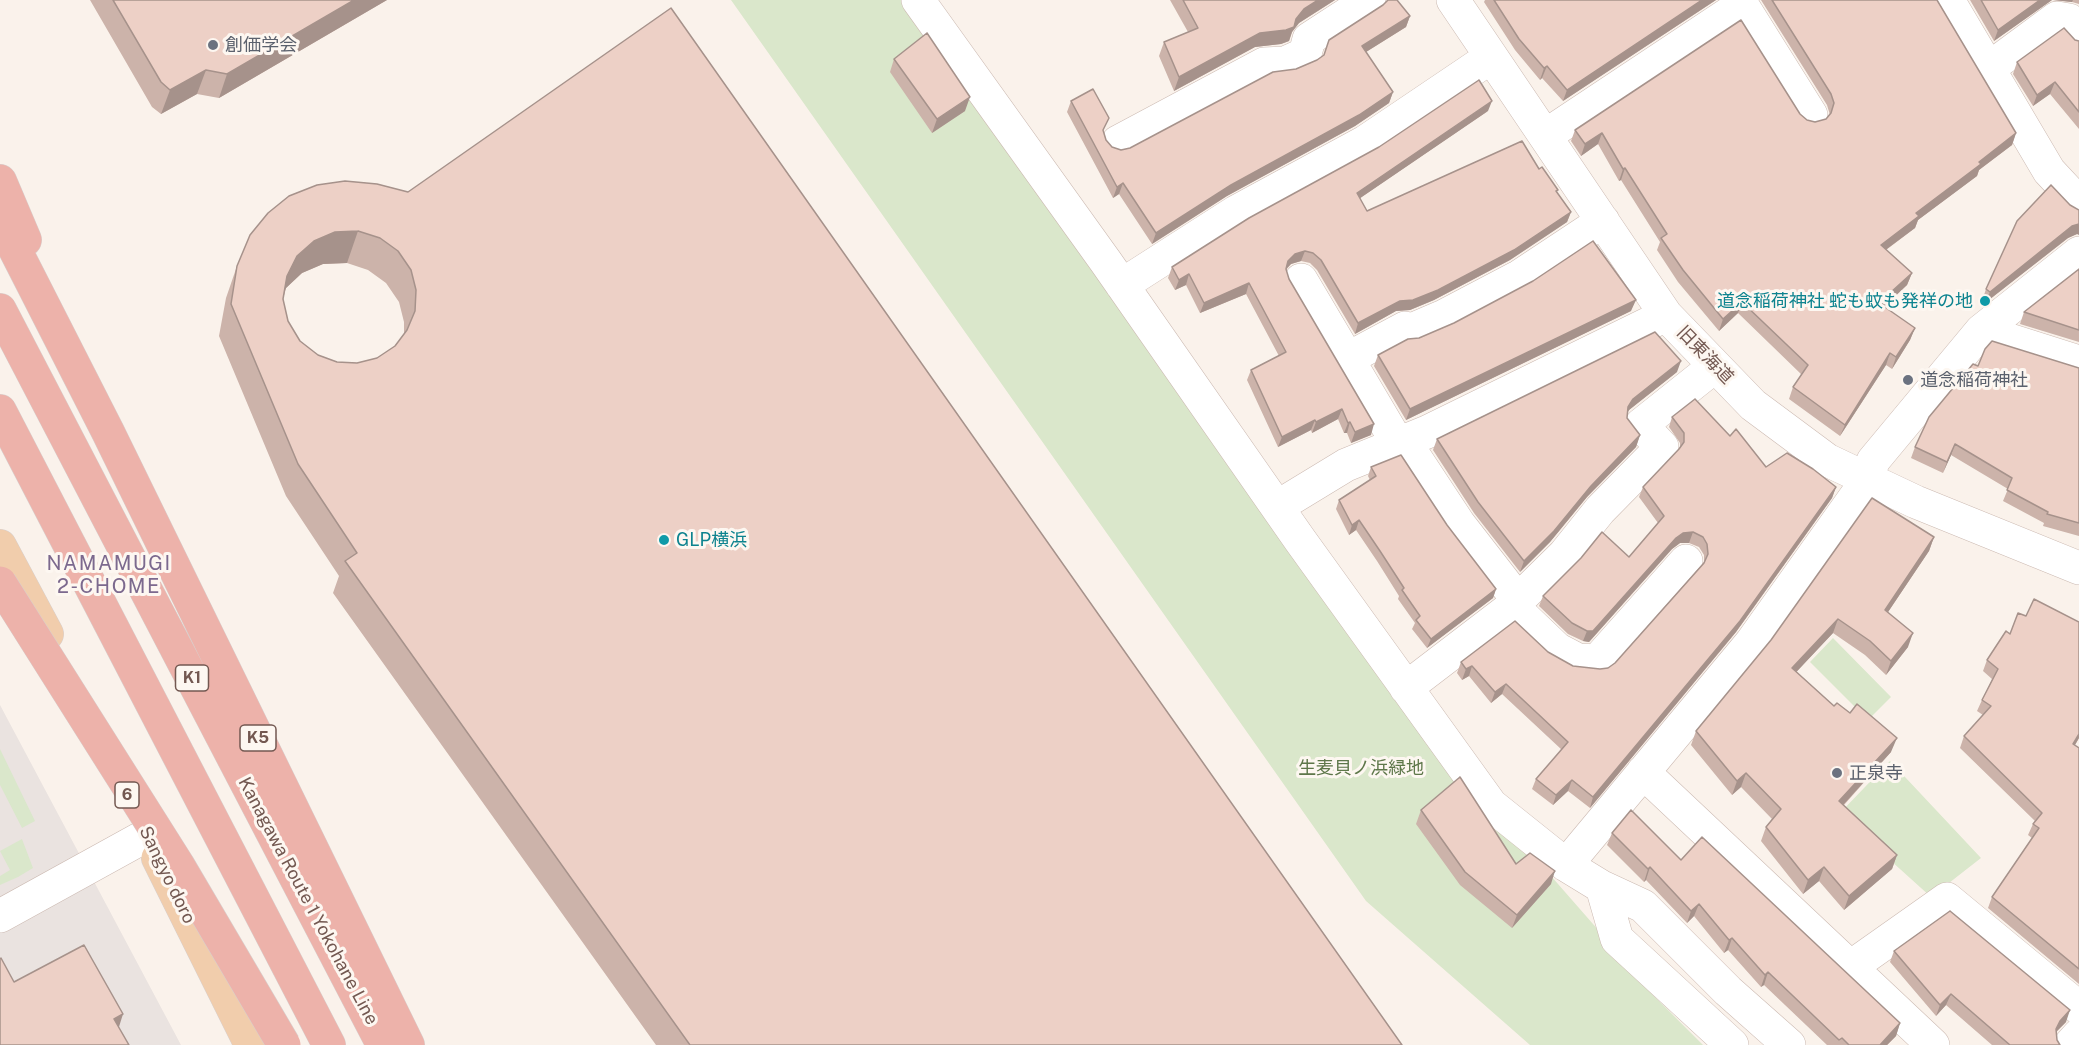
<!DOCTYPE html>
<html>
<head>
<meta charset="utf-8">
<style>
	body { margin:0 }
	canvas { display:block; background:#faf2eb }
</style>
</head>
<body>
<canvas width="2079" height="1045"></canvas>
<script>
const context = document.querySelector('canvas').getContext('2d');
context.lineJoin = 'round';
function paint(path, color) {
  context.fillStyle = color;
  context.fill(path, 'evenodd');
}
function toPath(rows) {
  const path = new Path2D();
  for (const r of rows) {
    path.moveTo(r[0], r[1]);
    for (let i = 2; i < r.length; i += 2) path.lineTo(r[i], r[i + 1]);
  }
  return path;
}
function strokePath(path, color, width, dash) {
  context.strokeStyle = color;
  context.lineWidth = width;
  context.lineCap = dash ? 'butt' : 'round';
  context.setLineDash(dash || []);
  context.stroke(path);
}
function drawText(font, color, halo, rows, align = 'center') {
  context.font = font + ' "Public Sans","Noto Sans JP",sans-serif';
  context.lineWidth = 6;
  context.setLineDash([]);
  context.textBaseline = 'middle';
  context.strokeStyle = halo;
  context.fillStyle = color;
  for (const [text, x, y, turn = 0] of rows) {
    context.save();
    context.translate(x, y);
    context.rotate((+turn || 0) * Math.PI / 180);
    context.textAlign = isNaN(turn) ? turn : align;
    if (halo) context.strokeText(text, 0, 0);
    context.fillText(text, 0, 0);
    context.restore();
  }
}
paint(toPath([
	[0,705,181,1045,0,1045]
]), '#eae3e0');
paint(toPath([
	[731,0,902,0,1482,815,1551,876,1600,932,1611,953,1703,1045,1530,1045,1366,901],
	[1833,638,1891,697,1868,720,1810,662],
	[0,749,35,821,22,828,0,785],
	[1890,761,1981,858,1931,897,1839,814],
	[22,839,33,868,18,877,0,885,0,876,10,870,0,851]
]), '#dae7cb');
const minor = toPath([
	[918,0,1106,262,1300,540,1491,805,1566,865,1602,887,1617,939,1732,1045],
	[1453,0,1666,315,1753,405,1827,460,1916,502,2079,568],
	[1739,0,1811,115],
	[1948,0,2049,171,2079,203],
	[1988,69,2057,18,2069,20,2079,35],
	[1545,136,1742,5],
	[1118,142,1264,64,1285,63,1305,54,1309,39,1369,0],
	[1301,280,1398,444],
	[1122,285,1236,212,1365,142,1491,57],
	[1981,331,2079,253],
	[1347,359,1405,328,1407,332,1442,317,1520,276,1603,221],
	[1405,442,1459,524,1518,600],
	[1277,507,1346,465,1427,432,1666,315],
	[1512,606,1557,649,1578,660,1597,661,1686,561],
	[1406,688,1508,610,1564,555,1600,510,1662,447,1641,425,1715,366],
	[1643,772,1933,1045],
	[1566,865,1751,643,1868,479,1873,461,1981,331,2079,362],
	[1602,887,1643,906,1728,991,1789,1045],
	[0,916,147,835],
	[1853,970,1862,959,1947,899,2079,1008],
	[2070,1045,2079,1035]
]);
const major = toPath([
	[0,546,47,634],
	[158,858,251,1045]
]);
const highway = toPath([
	[0,181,25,240],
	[0,220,108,432,408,1045],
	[0,310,383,1045],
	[0,411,329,1045]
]);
strokePath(minor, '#ccbab2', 34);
strokePath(major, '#d8d0ce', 34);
strokePath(highway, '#d8d0ce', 34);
strokePath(minor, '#fff', 33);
strokePath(major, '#f1cdac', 33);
strokePath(highway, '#edb2aa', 33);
const highwayBridge = toPath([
	[0,583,178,865,284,1045]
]);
strokePath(highwayBridge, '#d8d0ce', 34, []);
strokePath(highwayBridge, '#edb2aa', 33);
paint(toPath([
	[90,0,387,0,219,98,197,94,161,114,152,107],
	[1170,0,1335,0,1299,23,1292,32,1289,41,1281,44,1255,47,1174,91,1159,56,1164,42,1188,32],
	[1485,0,1716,0,1563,101,1542,78,1540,80,1515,50,1484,2],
	[1761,0,1937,0,2016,133,2012,145,1979,170,1977,176,1918,220,1915,228,1886,250,1912,273,1907,285,1884,307,1915,328,1910,340,1892,369,1886,365,1840,436,1789,399,1793,387,1802,375,1738,313,1719,331,1678,282,1657,250,1660,242,1621,180,1619,181,1598,144,1581,156,1571,141,1575,130,1800,114,1807,120,1815,122,1826,119,1830,115,1827,105],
	[1970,0,2052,0,1994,41],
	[2053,0,2079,0,2079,4,2072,2],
	[1410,16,1406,27,1366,52,1393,92,1389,103,1355,126,1227,196,1152,244,1119,194,1113,198,1067,112,1071,101,1104,132,1106,140,1112,147,1121,150,1130,148],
	[2075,40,2079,41,2079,129,2050,94,2033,106,2013,74,2017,62],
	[894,59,965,111,932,133,890,72],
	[1488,111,1360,198,1367,211,1539,169,1571,212,1567,222,1510,260,1434,300,1410,310,1396,311,1355,334,1317,270,1310,263,1301,261,1291,264,1286,270,1289,279,1371,435,1351,443,1347,433,1344,433,1338,419,1312,433,1311,430,1278,447,1247,380,1251,370,1279,356,1246,294,1200,313,1186,285,1175,290,1168,278,1172,267],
	[317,185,1402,1045,656,1045,333,593,339,576,286,496,219,336,226,298,237,266],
	[347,263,368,270,386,283,399,302,404,322,404,335,395,346,377,358,357,363,337,362,318,355,300,341,288,321,283,299,286,288,302,273,323,264],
	[2070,205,2077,234,2068,238,1985,303,1982,301,1986,289],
	[2079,269,2079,342,2020,324,2024,312],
	[1631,311,1406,420,1374,366,1378,355,1419,338],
	[1978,366,2079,368,2079,536,2043,526,2044,523,2003,501,2008,489,1951,455,1943,473,1911,458,1915,447],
	[1677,372,1629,410,1627,413,1627,418,1640,435,1636,447,1587,497,1550,542,1520,572,1474,513,1433,450,1437,439],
	[1672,417,1730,436,1766,467,1836,487,1832,498,1736,632,1590,808,1568,791,1553,805,1532,789,1536,779,1562,750,1502,694,1491,703,1469,676,1462,680,1457,673,1461,662,1548,652,1573,666,1600,669,1608,668,1615,663,1704,562,1704,555,1699,547,1689,543,1680,543,1672,549,1589,642,1583,641,1568,634,1539,606,1543,596,1629,557,1658,523,1639,497,1643,487,1680,448,1680,443,1669,427],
	[1371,467,1447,525,1496,589,1493,598,1427,648,1412,629,1415,623,1398,599,1399,596,1377,561,1356,530,1349,535,1336,509,1339,500,1370,480,1368,476],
	[1934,537,1929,551,1888,612,1908,647,1886,675,1865,655,1833,633,1796,672,1834,706,1891,752,1844,805,1897,855,1892,869,1844,910,1819,881,1803,894,1761,841,1766,827,1772,819,1741,787,1732,795,1691,745,1696,731],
	[1987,660,2079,738,2075,745,2079,748,2079,984,1988,908,1992,897,2032,838,2028,835,2033,824,2035,821,1960,748,1964,736,1983,715,1977,711,1982,700,1992,679,1983,671],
	[1421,810,1516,864,1551,884,1512,928,1460,885,1416,824],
	[1612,833,1681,860,1900,1023,1896,1036,1887,1045,1827,1045,1764,985,1761,987,1728,950,1724,953,1694,916,1687,923,1646,880,1644,882,1607,845],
	[1894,951,2066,1022,2056,1032,2057,1040,2060,1045,1992,1045,1946,1005,1936,1016,1890,962]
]), '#ccb3aa');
paint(toPath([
	[354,0,387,0,219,98,227,74],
	[1318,0,1335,0,1299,23,1292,32,1289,41,1281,44,1255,47,1174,91,1179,77,1260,33,1296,19,1304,9],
	[1702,0,1716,0,1563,101,1567,90],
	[2040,0,2052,0,1994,41,1998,30],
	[2053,0,2073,0,2072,2],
	[1410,16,1406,27,1358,57,1362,46],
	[1547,66,1542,78,1540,80,1544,68],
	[206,70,197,94,161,114,170,90],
	[2055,82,2050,94,2033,106,2037,95],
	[1393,92,1389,103,1355,126,1227,196,1152,244,1156,233,1231,185],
	[970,97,965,111,932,133,937,119],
	[1492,101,1488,111,1353,203,1357,193],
	[1602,133,1598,144,1581,156,1585,144],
	[2016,133,2012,145,1979,170,1977,176,1918,220,1915,228,1876,257,1881,245,1916,213,1979,162],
	[1625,168,1621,180,1619,181,1623,169],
	[1123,183,1119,194,1113,198,1117,187],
	[1571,212,1567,222,1510,260,1434,300,1410,310,1396,311,1355,334,1358,323],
	[2079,224,2079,235,2077,234,2068,238,1985,303,1990,292,2072,226],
	[358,231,347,263,323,264,302,273,286,288,275,308,287,276,297,256,314,241,335,232],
	[1305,251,1301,261,1291,264,1284,271,1288,261,1295,254],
	[1912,273,1907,285,1875,315,1879,303],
	[1189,274,1186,285,1175,290,1179,280],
	[1249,283,1246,294,1200,313,1204,303],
	[1636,300,1631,311,1406,420,1410,409],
	[1742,302,1738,313,1719,331,1723,319],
	[1915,328,1910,340,1892,369,1896,357],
	[1890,353,1886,365,1840,436,1845,425],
	[1681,361,1677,372,1629,410,1624,418,1628,407,1633,399],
	[1342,409,1338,419,1312,433,1316,422],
	[1315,420,1311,430,1278,447,1282,437],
	[1350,422,1347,433,1344,433,1348,423],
	[1374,424,1371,435,1351,443,1355,432],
	[1640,435,1636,447,1587,497,1550,542,1520,572,1524,561,1591,486],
	[1955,444,1951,455,1943,473,1947,462],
	[1836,487,1832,498,1736,632,1590,808,1593,797],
	[1359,520,1356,530,1349,535,1352,525],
	[1693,532,1689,543,1680,543,1672,549,1589,642,1583,641,1587,631,1676,538,1683,533],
	[1934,537,1929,551,1880,624,1885,610],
	[1496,589,1493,598,1427,648,1431,639],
	[1838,619,1833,633,1787,682,1792,668],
	[1913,633,1908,647,1886,675,1891,661],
	[1472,666,1469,676,1462,680,1466,669],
	[1506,684,1502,694,1491,703,1495,692],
	[2079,734,2079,738,2069,755,2073,744],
	[1897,738,1891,752,1834,815,1839,801],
	[1746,773,1741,787,1732,795,1737,781],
	[1572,780,1568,791,1553,805,1556,795],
	[1897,855,1892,869,1844,910,1849,896],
	[1650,867,1646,880,1644,882,1648,869],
	[1824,867,1819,881,1803,894,1808,880],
	[1555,871,1551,884,1512,928,1517,915],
	[1699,904,1694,916,1687,923,1691,911],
	[1732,938,1728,950,1724,953,1729,940],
	[1768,972,1764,985,1761,987,1765,975],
	[1951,994,1946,1005,1936,1016,1940,1005],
	[2070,1010,2066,1022,2056,1032,2056,1029,2060,1021],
	[123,1014,118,1030,114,1019],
	[1900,1023,1896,1036,1887,1045,1880,1045]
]), '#a6928b');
const building = toPath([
	[113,0,354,0,227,74,206,70,170,90,161,82,113,0],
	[1183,0,1318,0,1304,9,1296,19,1294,27,1286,30,1260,33,1179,77,1164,42,1198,28,1183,0],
	[1388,0,1397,0,1410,16,1362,46,1393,92,1359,115,1231,185,1156,233,1123,183,1117,187,1071,101,1093,89,1109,118,1103,130,1106,140,1112,147,1121,150,1130,148,1273,72,1296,69,1317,60,1324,55,1329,40,1383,5,1388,0],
	[1494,0,1702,0,1567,90,1547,66,1544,68,1519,39,1494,0],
	[1772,0,1937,0,2016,133,1979,162,1981,164,1916,213,1919,216,1881,245,1912,273,1879,303,1915,328,1896,357,1890,353,1845,425,1793,387,1808,365,1742,302,1723,319,1683,270,1661,238,1667,234,1625,168,1623,169,1602,133,1585,144,1575,130,1741,20,1800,114,1807,120,1815,122,1826,119,1831,113,1834,103,1831,94,1772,0],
	[1981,0,2040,0,1998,30,1981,0],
	[671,8,1402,1045,690,1045,345,561,357,553,298,464,231,304,237,266,250,235,268,213,289,196,317,185,345,181,377,184,408,192,671,8],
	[358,231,380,238,398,251,411,270,416,290,415,311,407,330,395,346,377,358,357,363,337,362,318,355,300,341,288,321,283,299,287,276,297,256,314,241,335,232,358,231],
	[2064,28,2075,40,2079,41,2079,112,2055,82,2037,95,2017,62,2064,28],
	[927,33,970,97,937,119,894,59,927,33],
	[1479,80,1492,101,1357,193,1367,211,1522,141,1539,169,1542,167,1558,190,1556,191,1571,212,1514,250,1438,290,1413,300,1400,301,1358,323,1321,260,1313,253,1305,251,1295,254,1288,261,1286,269,1289,279,1374,424,1355,432,1350,422,1348,423,1342,409,1316,422,1315,420,1282,437,1251,370,1286,352,1249,283,1204,303,1189,274,1179,280,1172,267,1249,218,1379,147,1479,80],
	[2051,185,2070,205,2079,210,2079,224,2072,226,1990,292,1986,289,2017,221,2051,185],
	[1593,241,1636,300,1410,409,1378,355,1408,339,1419,338,1454,323,1533,281,1593,241],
	[2079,269,2079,330,2024,312,2079,269],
	[1655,332,1681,361,1633,399,1628,407,1627,418,1640,435,1591,486,1554,531,1524,561,1478,502,1437,439,1655,332],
	[1992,341,2079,368,2079,523,2047,514,2048,512,2007,490,2012,478,1955,444,1947,462,1915,447,1929,417,1973,364,1978,366,1985,349,1992,341],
	[1695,399,1730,436,1736,429,1766,467,1787,453,1813,469,1836,487,1740,621,1593,797,1572,780,1556,795,1536,779,1568,742,1506,684,1495,692,1472,666,1466,669,1461,662,1515,621,1548,652,1573,666,1600,669,1608,668,1615,663,1704,563,1708,554,1707,544,1703,537,1693,532,1683,533,1676,538,1593,631,1587,631,1572,623,1543,596,1581,558,1602,532,1629,557,1664,516,1643,487,1679,449,1684,442,1684,433,1672,417,1695,399],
	[1401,455,1447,525,1496,589,1431,639,1416,620,1420,616,1402,590,1404,588,1380,551,1359,520,1352,525,1339,500,1376,476,1371,467,1401,455],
	[1872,498,1934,537,1885,610,1913,633,1891,661,1870,641,1838,619,1792,668,1834,706,1837,703,1850,713,1857,704,1897,738,1839,801,1897,855,1849,896,1824,867,1808,880,1766,827,1781,809,1746,773,1737,781,1696,731,1771,640,1872,498],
	[2034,599,2079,622,2079,734,2073,744,2079,748,2079,969,1992,897,2039,828,2033,824,2042,813,1964,736,1991,706,1982,700,1998,669,1987,660,2006,631,2010,634,2018,613,2026,616,2034,599],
	[1460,777,1516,864,1530,853,1555,871,1517,915,1465,872,1421,810,1460,777],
	[1631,810,1681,860,1702,837,1900,1023,1880,1045,1849,1045,1842,1038,1839,1040,1768,972,1765,975,1732,938,1729,940,1699,904,1691,911,1650,867,1648,869,1612,833,1631,810],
	[1950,911,2070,1010,2060,1021,2056,1029,2057,1040,2060,1045,2010,1045,1951,994,1940,1005,1894,951,1950,911],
	[84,945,123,1014,114,1019,129,1045,0,1045,0,959,1,958,14,982,84,945]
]);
paint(building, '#edd0c6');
strokePath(building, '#a6928b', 1.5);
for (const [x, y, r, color] of [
	[213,45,6,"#6b7280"],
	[1985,301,6,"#0f9aa8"],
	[1908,380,6,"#6b7280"],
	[664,540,6,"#0f9aa8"],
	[1837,773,6,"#6b7280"]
]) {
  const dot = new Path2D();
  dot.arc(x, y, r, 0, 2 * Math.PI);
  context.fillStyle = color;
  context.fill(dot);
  strokePath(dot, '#fdf7f1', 2);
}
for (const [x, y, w] of [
	[192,678,33],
	[258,738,36],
	[127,795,24]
]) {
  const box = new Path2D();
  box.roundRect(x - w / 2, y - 13, w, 26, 4.5);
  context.fillStyle = '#fdf7f1';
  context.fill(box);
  strokePath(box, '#735851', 1.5);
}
drawText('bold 16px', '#735851', null, [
	["K1",192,678],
	["K5",258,738],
	["6",127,795]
]);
drawText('18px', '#5b616d', '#fdf7f1', [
	["創価学会",225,45],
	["道念稲荷神社",1920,380],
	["正泉寺",1849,773]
], 'left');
drawText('18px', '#0d838f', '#fdf7f1', [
	["道念稲荷神社 蛇も蚊も発祥の地",1973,301],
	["GLP横浜",676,540,"left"]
], 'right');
drawText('18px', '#735851', '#fdf7f1', [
	["旧東海道",1705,355,46],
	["Sangyo doro",167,875,64],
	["Kanagawa Route 1 Yokohane Line",308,901,62]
]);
drawText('18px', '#5e774a', '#fdf7f1', [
	["生麦貝ノ浜緑地",1361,768]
]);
context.letterSpacing = '1.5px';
drawText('20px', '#7c698e', '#fdf7f1', [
	["NAMAMUGI",109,564],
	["2-CHOME",109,587]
]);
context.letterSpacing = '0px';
</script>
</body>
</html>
